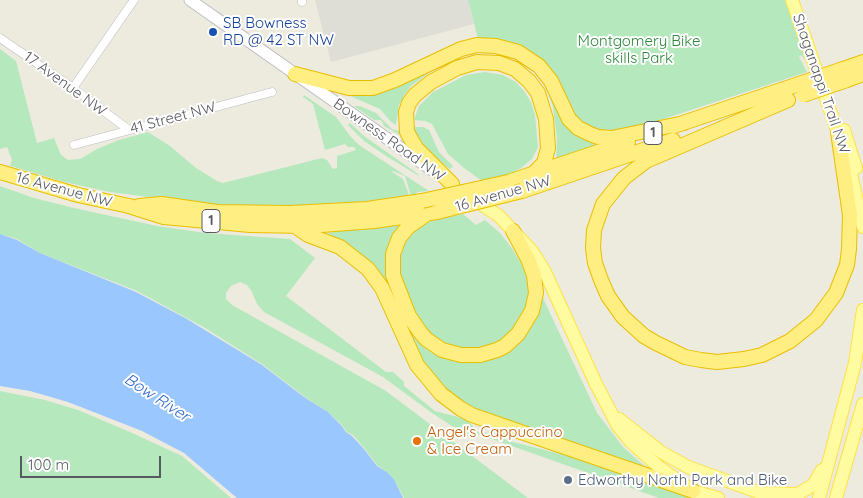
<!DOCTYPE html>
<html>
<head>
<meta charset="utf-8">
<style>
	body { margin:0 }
	#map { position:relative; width:863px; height:498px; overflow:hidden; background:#edebde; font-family:Quicksand,sans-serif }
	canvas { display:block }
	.scale { position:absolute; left:20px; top:456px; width:141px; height:22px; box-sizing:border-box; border:2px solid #575a61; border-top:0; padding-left:6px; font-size:15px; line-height:18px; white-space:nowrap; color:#575a61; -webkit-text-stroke:4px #fff; paint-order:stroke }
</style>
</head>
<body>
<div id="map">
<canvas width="863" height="498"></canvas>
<div class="scale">100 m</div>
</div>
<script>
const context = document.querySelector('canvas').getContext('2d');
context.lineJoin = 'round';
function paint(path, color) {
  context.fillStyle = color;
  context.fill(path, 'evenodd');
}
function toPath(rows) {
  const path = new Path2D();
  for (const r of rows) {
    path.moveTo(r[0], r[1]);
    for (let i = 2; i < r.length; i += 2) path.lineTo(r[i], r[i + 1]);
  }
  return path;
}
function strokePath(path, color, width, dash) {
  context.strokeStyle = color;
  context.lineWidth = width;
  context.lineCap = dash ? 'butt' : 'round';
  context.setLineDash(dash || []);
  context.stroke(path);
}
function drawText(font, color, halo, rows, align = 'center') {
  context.font = font + ' Quicksand,sans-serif';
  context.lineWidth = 4;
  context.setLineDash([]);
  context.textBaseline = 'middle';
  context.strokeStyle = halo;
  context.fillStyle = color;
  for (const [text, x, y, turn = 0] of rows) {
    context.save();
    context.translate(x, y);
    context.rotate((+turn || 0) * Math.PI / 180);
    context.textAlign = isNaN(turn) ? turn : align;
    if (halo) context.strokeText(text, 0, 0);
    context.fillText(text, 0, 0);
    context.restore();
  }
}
paint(toPath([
	[315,0,468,0,474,24,331,62]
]), '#dfded6');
paint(toPath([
	[468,0,785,0,806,61,801,55,799,57,807,72,630,130,602,133,582,123,577,118,558,78,539,58,527,49,513,43,499,40,478,39],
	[0,49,16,61,37,143,54,138,61,155,68,160,80,159,97,149,119,140,148,132,170,146,196,168,217,181,223,183,322,158,327,160,333,169,337,168,337,156,356,150,354,147,348,147,345,144,325,150,313,104,303,97,304,95,336,117,351,137,359,145,429,191,417,192,416,195,411,196,405,176,393,171,392,172,394,173,403,179,409,195,408,197,317,206,232,206,187,202,110,192,64,182,18,168,10,166,12,160,7,147,0,149],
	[434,69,411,86,405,94,399,105,396,125,391,122,380,109,350,96,367,95,387,91],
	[485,72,503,75,516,82,524,91,531,102,535,115,538,147,532,159,521,168,512,173,482,181,464,168,448,154,432,124,425,121,414,120,419,106,433,92,466,75],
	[551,93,572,131,579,137,594,144,595,146,556,160,557,139,553,107,549,95],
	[354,106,360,106,376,113,392,129,399,131,400,135,384,126,381,120,374,120],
	[350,123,364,136,418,174,419,176,386,156,364,141,348,125],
	[415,127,423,127,429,130,439,152,453,166,450,169,427,153,415,137,414,129],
	[0,186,34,198,74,208,157,226,206,233,290,239,315,258,286,296,386,372,393,372,404,382,404,386,435,411,466,419,478,432,483,432,513,442,585,460,701,498,659,498,475,433,472,439,432,413,383,377,264,312,257,304,252,292,247,285,240,282,231,286,226,293,226,299,232,305,386,391,528,498,404,498,394,479,387,472,377,465,365,449,353,435,347,432,341,424,328,412,305,397,262,364,205,328,137,291,40,253,17,239,0,234],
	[463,214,476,225,485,220,500,233,511,247,521,263,526,275,529,289,523,317,516,328,505,338,493,345,476,349,463,350,452,347,436,340,418,320,399,273,398,259,404,242,411,233,420,225,431,221],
	[397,224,399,226,393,235,386,253,385,266,387,278,396,305,366,259,349,245,327,233],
	[542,296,597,413,623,447,648,469,469,406,442,386,426,368,414,346,406,325,415,339,428,350,441,357,458,362,477,362,490,360,503,355,519,343,529,331,535,320,540,297],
	[0,391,45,400,78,410,130,432,182,456,231,498,0,498]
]), '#b6e8bd');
paint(toPath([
	[0,234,17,240,40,253,136,292,187,319,262,365,304,397,328,412,341,425,346,432,352,436,364,449,377,466,387,472,394,479,403,498,237,498,184,453,142,431,68,402,30,391,0,386]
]), '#9bc7ff');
const street = toPath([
	[302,0,302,2],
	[0,38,73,88,129,130],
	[73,88,134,0],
	[74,145,272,92]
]);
const secondary = toPath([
	[190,0,432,170]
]);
const primary = toPath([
	[792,0,841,142],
	[844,130,856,168],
	[848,161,863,227],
	[472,198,499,216,532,251,545,272,596,384,618,426,631,442,660,468,693,491,718,498],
	[619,419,661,452,688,467,775,498],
	[766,493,798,494,813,485,822,470],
	[819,498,855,363,863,310],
	[836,498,863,404]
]);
const highway = toPath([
	[843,69,863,62],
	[295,74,349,88,373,88,395,80,461,49,477,45,496,46,518,52,539,66,551,81,569,119,578,128,590,134,598,137,612,138,684,123],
	[847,80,863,74],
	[788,100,646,161,624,178,603,204,594,230,593,248,595,263,601,280,608,296,623,317,644,336,656,343,685,357,701,360,717,362,744,359,762,355,790,341,816,320,836,293,847,265,849,249,850,215,838,132],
	[674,126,799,84],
	[0,172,78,195,129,206,164,217,250,225,309,226,374,221,437,212],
	[508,182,628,142],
	[452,184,416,148,407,132,406,112,409,103,415,95,431,82,457,68,477,62,499,63,515,69,529,81,538,93,546,119,548,148,544,163,533,174],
	[522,191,673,140],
	[139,206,162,204,217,212,290,213,367,209,422,201],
	[424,216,408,227,399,238,393,254,393,275,409,316,420,332,426,339,442,350,461,355,480,355,497,350,505,346,518,334,532,311,536,293,534,275,528,259,513,231],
	[295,226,308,235,340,247,368,269,382,288,417,365,441,394,461,409,472,415,518,431,693,491]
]);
strokePath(street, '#bbbdc4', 9);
strokePath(secondary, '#bbbec6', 13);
strokePath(primary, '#ffe244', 14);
strokePath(highway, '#eabe00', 16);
strokePath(street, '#fff', 8);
strokePath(secondary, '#fff', 11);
strokePath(primary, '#fffba0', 12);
strokePath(highway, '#ffef82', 14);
const highwayBridge = toPath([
	[799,84,843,69],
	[803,95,847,80],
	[422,201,508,182],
	[437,212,522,191]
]);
strokePath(highwayBridge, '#eabe00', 16, []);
strokePath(highwayBridge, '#ffef82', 14);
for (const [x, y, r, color] of [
	[213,32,5,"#1a4fb4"],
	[417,441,5,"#e8710a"],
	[568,480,5,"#5c6f8a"]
]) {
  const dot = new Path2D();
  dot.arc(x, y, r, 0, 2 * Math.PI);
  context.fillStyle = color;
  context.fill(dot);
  strokePath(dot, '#fff', 2);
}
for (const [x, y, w] of [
	[653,133,18],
	[211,221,18]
]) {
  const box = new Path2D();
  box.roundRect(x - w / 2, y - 11.5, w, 23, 4);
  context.fillStyle = '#fff';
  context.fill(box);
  strokePath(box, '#575a61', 1);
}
drawText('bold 14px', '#575a61', null, [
	["1",653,133],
	["1",211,221]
]);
drawText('15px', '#164399', '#fff', [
	["SB Bowness",223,23],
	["RD @ 42 ST NW",223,40]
], 'left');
drawText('15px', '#2b853a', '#fff', [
	["Montgomery Bike",639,41],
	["skills Park",639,58]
]);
drawText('15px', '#575a61', '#fff', [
	["17 Avenue NW",65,84,36],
	["Shaganappi Trail NW",821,84,71],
	["41 Street NW",173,118,-15],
	["Bowness Road NW",389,140,35],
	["16 Avenue NW",64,190,15],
	["16 Avenue NW",503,194,-16]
]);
drawText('15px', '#c56008', '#fff', [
	["Angel's Cappuccino",427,432],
	["& Ice Cream",427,449]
], 'left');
drawText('15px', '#4e5e75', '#fff', [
	["Edworthy North Park and Bike",578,480]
], 'left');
drawText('italic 16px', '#326bce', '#fff', [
	["Bow River",157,398,33]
]);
</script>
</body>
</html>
